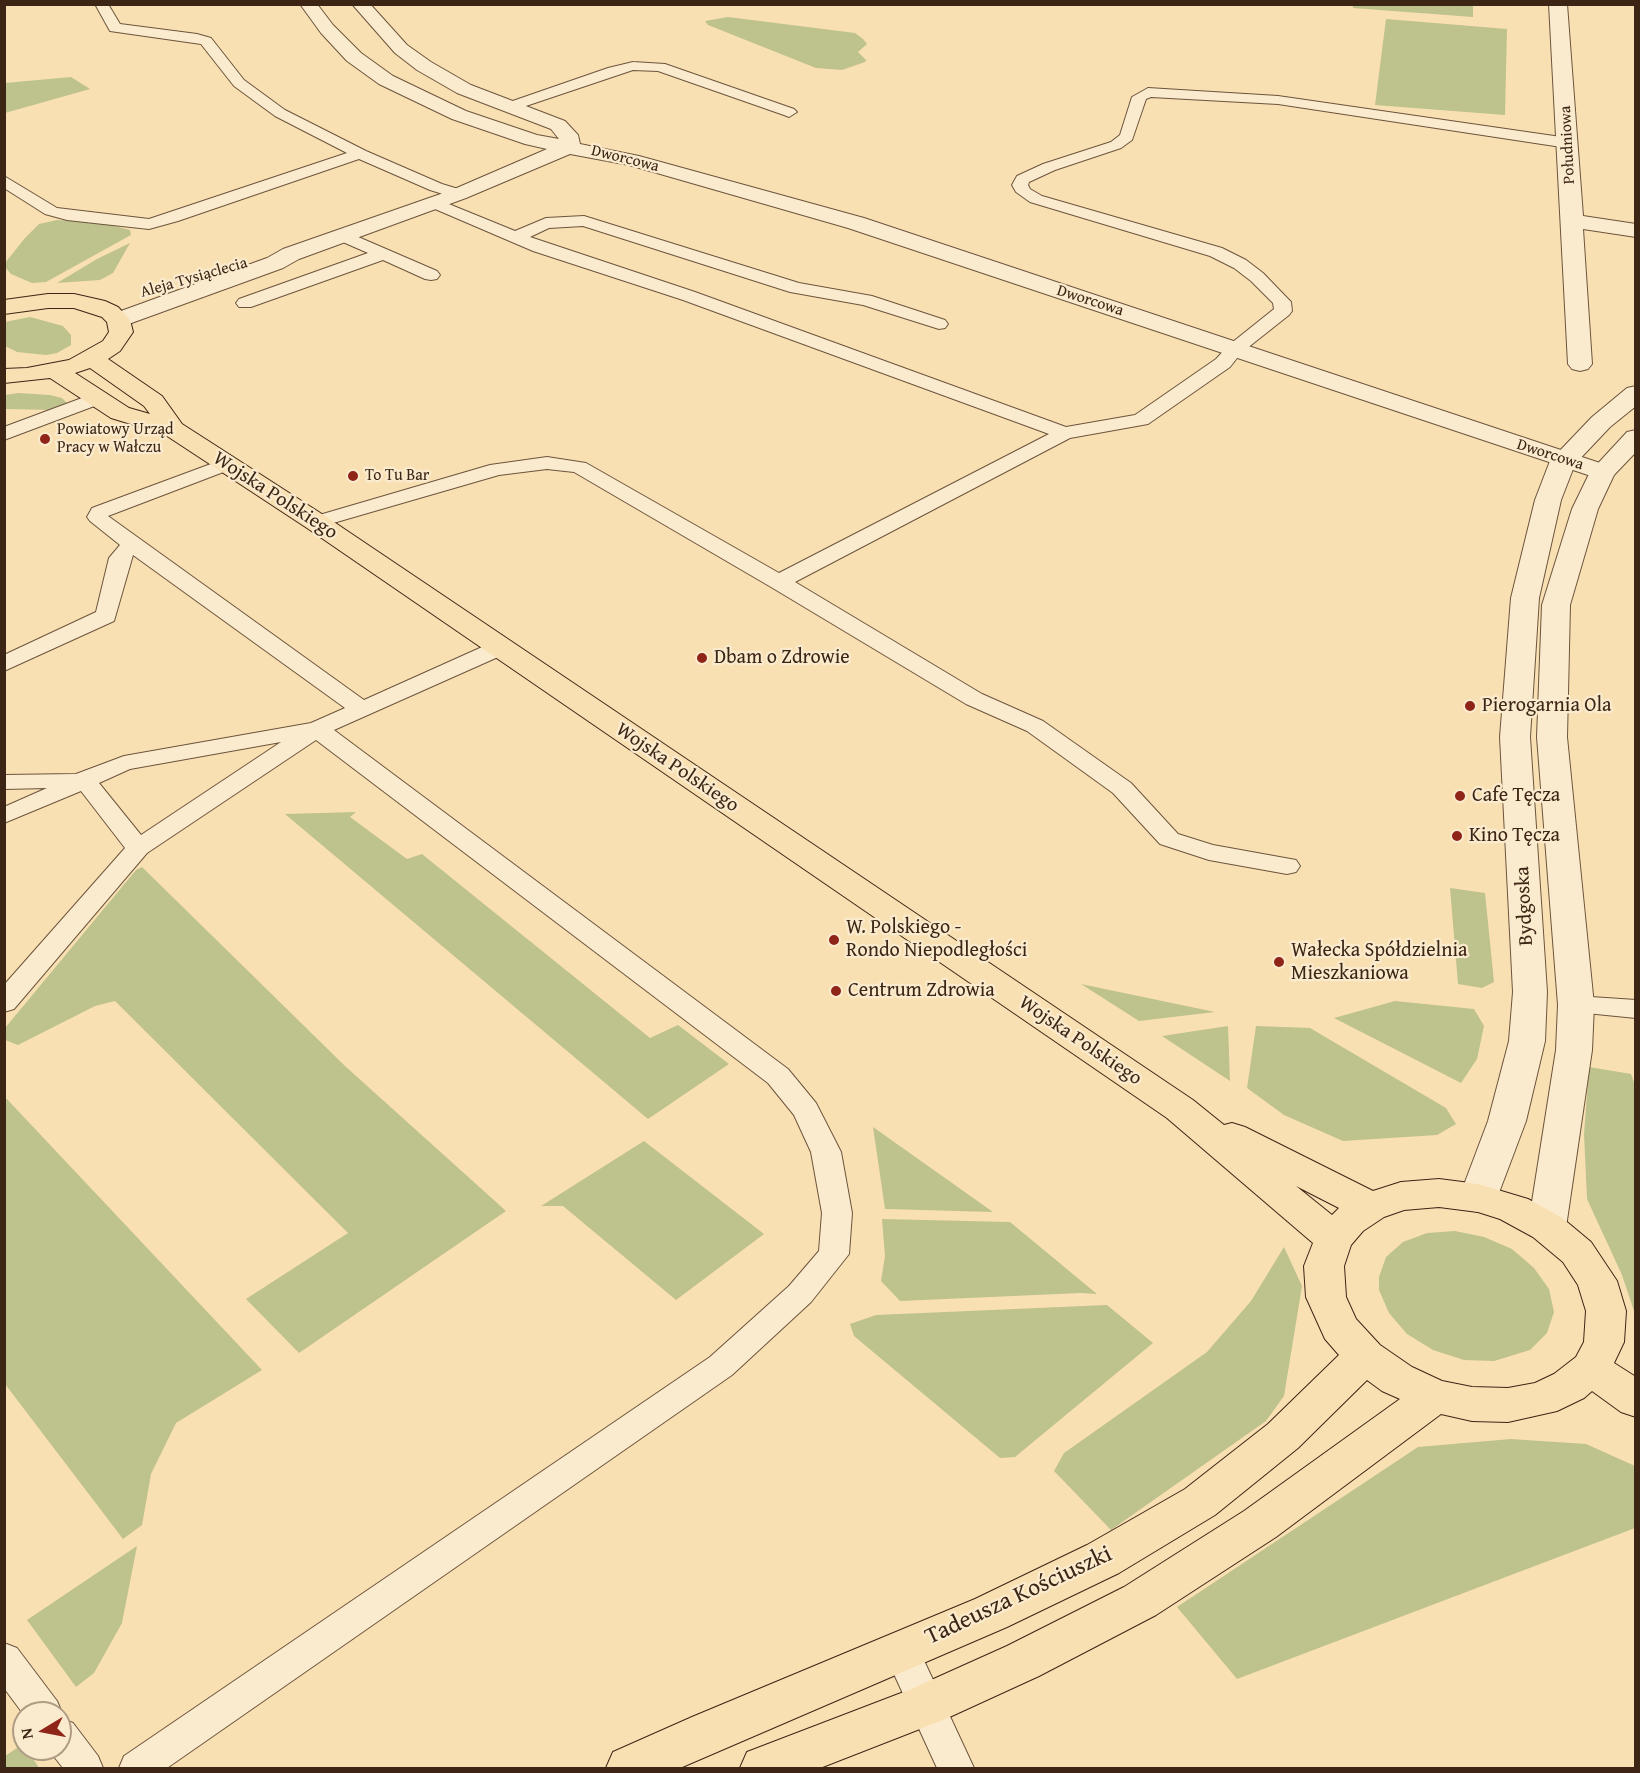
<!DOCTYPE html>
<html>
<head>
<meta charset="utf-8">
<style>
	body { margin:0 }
	#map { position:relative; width:1640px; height:1773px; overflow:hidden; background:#f9e0b3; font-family:"Gentium Book Plus",serif }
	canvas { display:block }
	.frame { position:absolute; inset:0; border:6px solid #3d2515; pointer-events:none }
	.north { position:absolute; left:12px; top:1701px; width:60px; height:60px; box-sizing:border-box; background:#fbebce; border:2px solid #af9c84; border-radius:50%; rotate:260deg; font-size:16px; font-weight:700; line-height:24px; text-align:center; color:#3d2515 }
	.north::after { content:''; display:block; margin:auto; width:21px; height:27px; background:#8f2418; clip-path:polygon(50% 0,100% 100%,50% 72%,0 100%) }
</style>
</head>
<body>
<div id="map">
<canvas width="1640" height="1773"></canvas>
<div class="frame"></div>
<div class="north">N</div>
</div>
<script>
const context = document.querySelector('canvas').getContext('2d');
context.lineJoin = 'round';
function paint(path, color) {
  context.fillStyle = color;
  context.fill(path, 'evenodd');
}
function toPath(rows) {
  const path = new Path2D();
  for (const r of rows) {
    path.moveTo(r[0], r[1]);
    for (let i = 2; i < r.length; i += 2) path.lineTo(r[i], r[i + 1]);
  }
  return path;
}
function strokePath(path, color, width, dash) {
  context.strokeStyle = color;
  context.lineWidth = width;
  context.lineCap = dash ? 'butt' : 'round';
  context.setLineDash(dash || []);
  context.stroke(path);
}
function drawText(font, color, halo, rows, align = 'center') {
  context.font = font + ' "Gentium Book Plus",serif';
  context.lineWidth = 4.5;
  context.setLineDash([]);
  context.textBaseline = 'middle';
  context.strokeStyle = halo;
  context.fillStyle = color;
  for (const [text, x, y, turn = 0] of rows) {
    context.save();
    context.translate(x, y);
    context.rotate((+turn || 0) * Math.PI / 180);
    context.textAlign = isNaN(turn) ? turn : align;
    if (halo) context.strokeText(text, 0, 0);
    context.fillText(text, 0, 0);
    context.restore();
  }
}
paint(toPath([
	[1353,4,1473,5,1473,17,1353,8],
	[728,17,855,33,863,39,867,44,858,52,866,60,865,62,842,70,816,68,708,25,705,21],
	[1386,19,1507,29,1505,115,1375,105],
	[71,77,90,89,5,113,5,83],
	[57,220,102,223,130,230,131,235,46,282,32,283,11,274,5,267,5,263,25,238,39,224],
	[130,243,113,273,100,280,57,283,97,259],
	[30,317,63,326,71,335,71,345,57,353,46,355,17,352,5,346,5,322],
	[18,393,50,395,62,398,68,404,52,410,5,409,5,395],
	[356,812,350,817,407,859,422,854,650,1038,678,1025,729,1064,648,1119,285,814],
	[142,867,345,1066,506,1211,299,1353,246,1299,348,1233,115,1001,95,1006,18,1045,5,1040,5,1028,136,870],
	[1450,888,1485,893,1494,982,1482,988,1458,984],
	[1081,984,1215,1012,1139,1021],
	[1395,1001,1474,1009,1484,1026,1477,1059,1461,1083,1334,1018],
	[1228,1026,1230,1081,1162,1036],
	[1256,1026,1310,1028,1446,1108,1456,1124,1437,1135,1343,1141,1284,1115,1247,1088],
	[1589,1067,1631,1074,1636,1088,1635,1314,1622,1275,1587,1199,1584,1134],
	[5,1097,262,1370,176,1423,151,1474,142,1525,123,1539,5,1384],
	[873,1127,993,1212,885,1209],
	[644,1141,764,1234,676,1300,563,1206,541,1206],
	[882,1219,1010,1222,1097,1294,1081,1293,900,1301,881,1281,885,1256],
	[1455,1231,1484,1237,1512,1249,1534,1268,1549,1289,1554,1312,1547,1333,1530,1350,1494,1361,1464,1360,1433,1350,1407,1334,1389,1313,1379,1290,1379,1277,1386,1257,1403,1242,1427,1233],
	[1284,1247,1302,1286,1284,1396,1266,1421,1111,1530,1054,1471,1064,1453,1207,1352,1251,1301],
	[1107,1305,1153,1343,1015,1457,1000,1458,854,1336,850,1324,876,1315],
	[1511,1439,1586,1444,1635,1466,1635,1528,1237,1679,1177,1607,1418,1447],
	[137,1546,122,1623,94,1673,76,1687,27,1620],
	[23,1744,24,1749,27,1749,39,1768,5,1768,5,1756]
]), '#bec28c');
const service = toPath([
	[95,4,108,4,120,24,197,34,211,38,244,80,285,110,366,151,442,184,465,191,467,194,459,199,430,190,359,159,178,221,149,229,67,220,45,214,4,188,4,176,57,208,149,219,347,153,275,116,234,86,201,44,110,31,95,4],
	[633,62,665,64,794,109,797,112,789,117,784,115,658,71,633,70,514,110,504,110,502,107,504,104,608,68,633,62],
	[1148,88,1278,96,1568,138,1576,143,1568,148,1278,104,1151,97,1146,99,1132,140,1121,148,1055,170,1029,182,1028,185,1030,189,1042,196,1222,248,1246,260,1263,273,1291,302,1292,311,1289,315,1241,353,1230,367,1148,424,1070,438,795,582,982,694,1043,721,1131,783,1178,834,1213,845,1296,860,1300,866,1296,872,1287,874,1209,860,1160,844,1113,793,1027,731,966,704,771,587,574,472,547,469,499,475,316,528,309,526,306,522,309,518,490,465,547,457,586,463,779,573,1049,434,683,300,533,251,428,206,426,203,428,200,434,198,515,231,546,218,584,216,799,283,872,296,945,320,948,324,945,328,939,329,863,305,790,292,583,226,549,228,530,237,695,292,1066,427,1135,415,1216,359,1229,345,1274,309,1273,303,1251,281,1234,268,1210,256,1030,202,1016,192,1012,185,1017,176,1043,164,1111,142,1120,135,1132,97,1148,88],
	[342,230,437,271,440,275,437,279,431,280,425,279,383,260,251,307,239,307,236,303,239,299,368,253,336,239,334,235,336,231,342,230],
	[98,392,105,394,107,398,105,402,4,440,4,427,98,392],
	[227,458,234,460,237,464,234,468,108,516,364,700,491,643,499,641,507,643,510,648,507,653,334,730,788,1069,816,1103,841,1152,852,1213,849,1254,811,1302,732,1375,167,1768,119,1768,124,1756,710,1357,789,1286,819,1251,822,1213,811,1152,794,1115,768,1083,316,740,147,853,14,1009,4,1012,4,985,125,848,81,791,4,823,4,807,47,788,4,789,4,775,76,774,124,756,311,723,345,708,133,555,114,621,4,671,4,655,96,612,109,558,120,545,90,521,87,517,92,508,227,458],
	[281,742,141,835,99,783,130,769,281,742],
	[1576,996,1636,1000,1636,1018,1566,1011,1562,1005,1566,999,1576,996],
	[901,1634,914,1639,974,1768,937,1768,883,1650,888,1639,901,1634],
	[4,1643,17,1648,57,1701,62,1713,60,1718,60,1713,24,1713,24,1715,4,1688,4,1643],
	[60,1718,73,1723,98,1756,103,1768,63,1768,48,1749,60,1749,60,1718]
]);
const minor = toPath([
	[300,4,317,4,333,25,361,53,393,76,466,111,537,135,559,139,551,129,457,93,417,70,395,53,352,4,370,4,407,45,431,62,471,85,565,121,578,135,580,144,639,156,864,218,1612,467,1616,472,1612,477,1603,480,1594,477,848,228,629,165,570,154,466,198,299,259,283,268,126,325,118,327,110,325,106,320,110,315,267,258,283,249,452,190,547,149,525,144,452,119,379,84,347,61,321,33,300,4],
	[1549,4,1567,4,1583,216,1636,224,1636,237,1583,229,1592,364,1588,369,1580,371,1572,369,1568,364,1549,4]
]);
const tertiary = toPath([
	[1636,386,1636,406,1610,427,1575,464,1561,500,1539,598,1530,737,1547,992,1545,1041,1526,1121,1497,1198,1492,1208,1478,1212,1464,1208,1459,1198,1488,1121,1509,1041,1513,992,1500,737,1511,598,1535,500,1550,461,1592,417,1627,388,1636,386],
	[1636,430,1636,452,1614,475,1598,509,1570,605,1567,737,1594,1005,1592,1050,1566,1227,1561,1237,1547,1241,1533,1237,1528,1227,1556,1050,1558,1005,1537,737,1542,605,1572,509,1590,472,1627,432,1636,430]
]);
const primary = toPath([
	[48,294,74,294,105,301,118,307,130,320,133,332,120,351,108,359,162,396,182,424,325,516,1193,1100,1224,1125,1232,1123,1245,1127,1373,1191,1401,1182,1439,1179,1478,1184,1528,1199,1561,1217,1591,1242,1617,1281,1626,1311,1624,1342,1614,1363,1636,1377,1636,1417,1621,1412,1592,1391,1584,1398,1557,1411,1508,1422,1472,1421,1441,1414,1276,1537,1156,1615,1039,1676,943,1720,820,1768,740,1768,747,1752,909,1690,1007,1646,1124,1587,1244,1511,1400,1399,1382,1391,1367,1380,1298,1448,1215,1515,1119,1573,1007,1627,680,1768,606,1768,613,1752,692,1717,975,1599,1087,1545,1185,1489,1268,1424,1339,1355,1325,1339,1306,1297,1304,1266,1313,1243,1167,1118,307,528,164,434,111,418,50,378,4,383,4,369,27,368,69,360,103,341,109,332,107,322,102,317,74,308,48,308,4,314,4,300,48,294],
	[90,368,144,406,150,414,129,408,75,373,90,368],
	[1296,1186,1339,1208,1332,1215,1296,1186],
	[1439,1207,1478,1212,1500,1219,1533,1237,1563,1262,1578,1285,1586,1311,1584,1342,1576,1357,1554,1374,1535,1383,1508,1388,1472,1387,1442,1381,1412,1367,1380,1345,1356,1319,1346,1297,1344,1266,1351,1245,1363,1231,1384,1217,1404,1210,1439,1207]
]);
strokePath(service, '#6c543c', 2);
strokePath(minor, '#6c543c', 2);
strokePath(tertiary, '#6c543c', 2);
strokePath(primary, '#3d2515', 2);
paint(service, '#fbebce');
paint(minor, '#fbebce');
paint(tertiary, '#fbebce');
paint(primary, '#f9e0b3');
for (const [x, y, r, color] of [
	[45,439,6,"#8f2418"],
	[353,476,6,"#8f2418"],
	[702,658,6,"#8f2418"],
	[1470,706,6,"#8f2418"],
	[1460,796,6,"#8f2418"],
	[1457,836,6,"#8f2418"],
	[834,940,6,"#8f2418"],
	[1279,962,6,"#8f2418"],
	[836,991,6,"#8f2418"]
]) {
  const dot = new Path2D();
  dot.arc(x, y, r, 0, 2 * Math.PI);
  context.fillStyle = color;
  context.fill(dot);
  strokePath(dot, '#fbebce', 2);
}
drawText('16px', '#3d2515', '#fbebce', [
	["Południowa",1568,145,-93],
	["Dworcowa",625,159,14],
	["Aleja Tysiąclecia",194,278,-16],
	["Dworcowa",1090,301,18],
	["Dworcowa",1550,455,18]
]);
drawText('16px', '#3d2515', '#fbebce', [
	["Powiatowy Urząd",57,430],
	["Pracy w Wałczu",57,448],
	["To Tu Bar",365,476]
], 'left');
drawText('20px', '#3d2515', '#fbebce', [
	["Wojska Polskiego",275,496,33],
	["Wojska Polskiego",677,768,34],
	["Bydgoska",1525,906,-93],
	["Wojska Polskiego",1080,1041,34]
]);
drawText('20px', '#3d2515', '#fbebce', [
	["Dbam o Zdrowie",714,658],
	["Pierogarnia Ola",1482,706],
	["Cafe Tęcza",1472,796],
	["Kino Tęcza",1469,836],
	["W. Polskiego -",846,928],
	["Rondo Niepodległości",846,951],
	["Wałecka Spółdzielnia",1291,951],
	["Mieszkaniowa",1291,974],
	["Centrum Zdrowia",848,991]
], 'left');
drawText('24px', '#3d2515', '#fbebce', [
	["Tadeusza Kościuszki",1019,1596,-25]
]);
</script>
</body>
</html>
